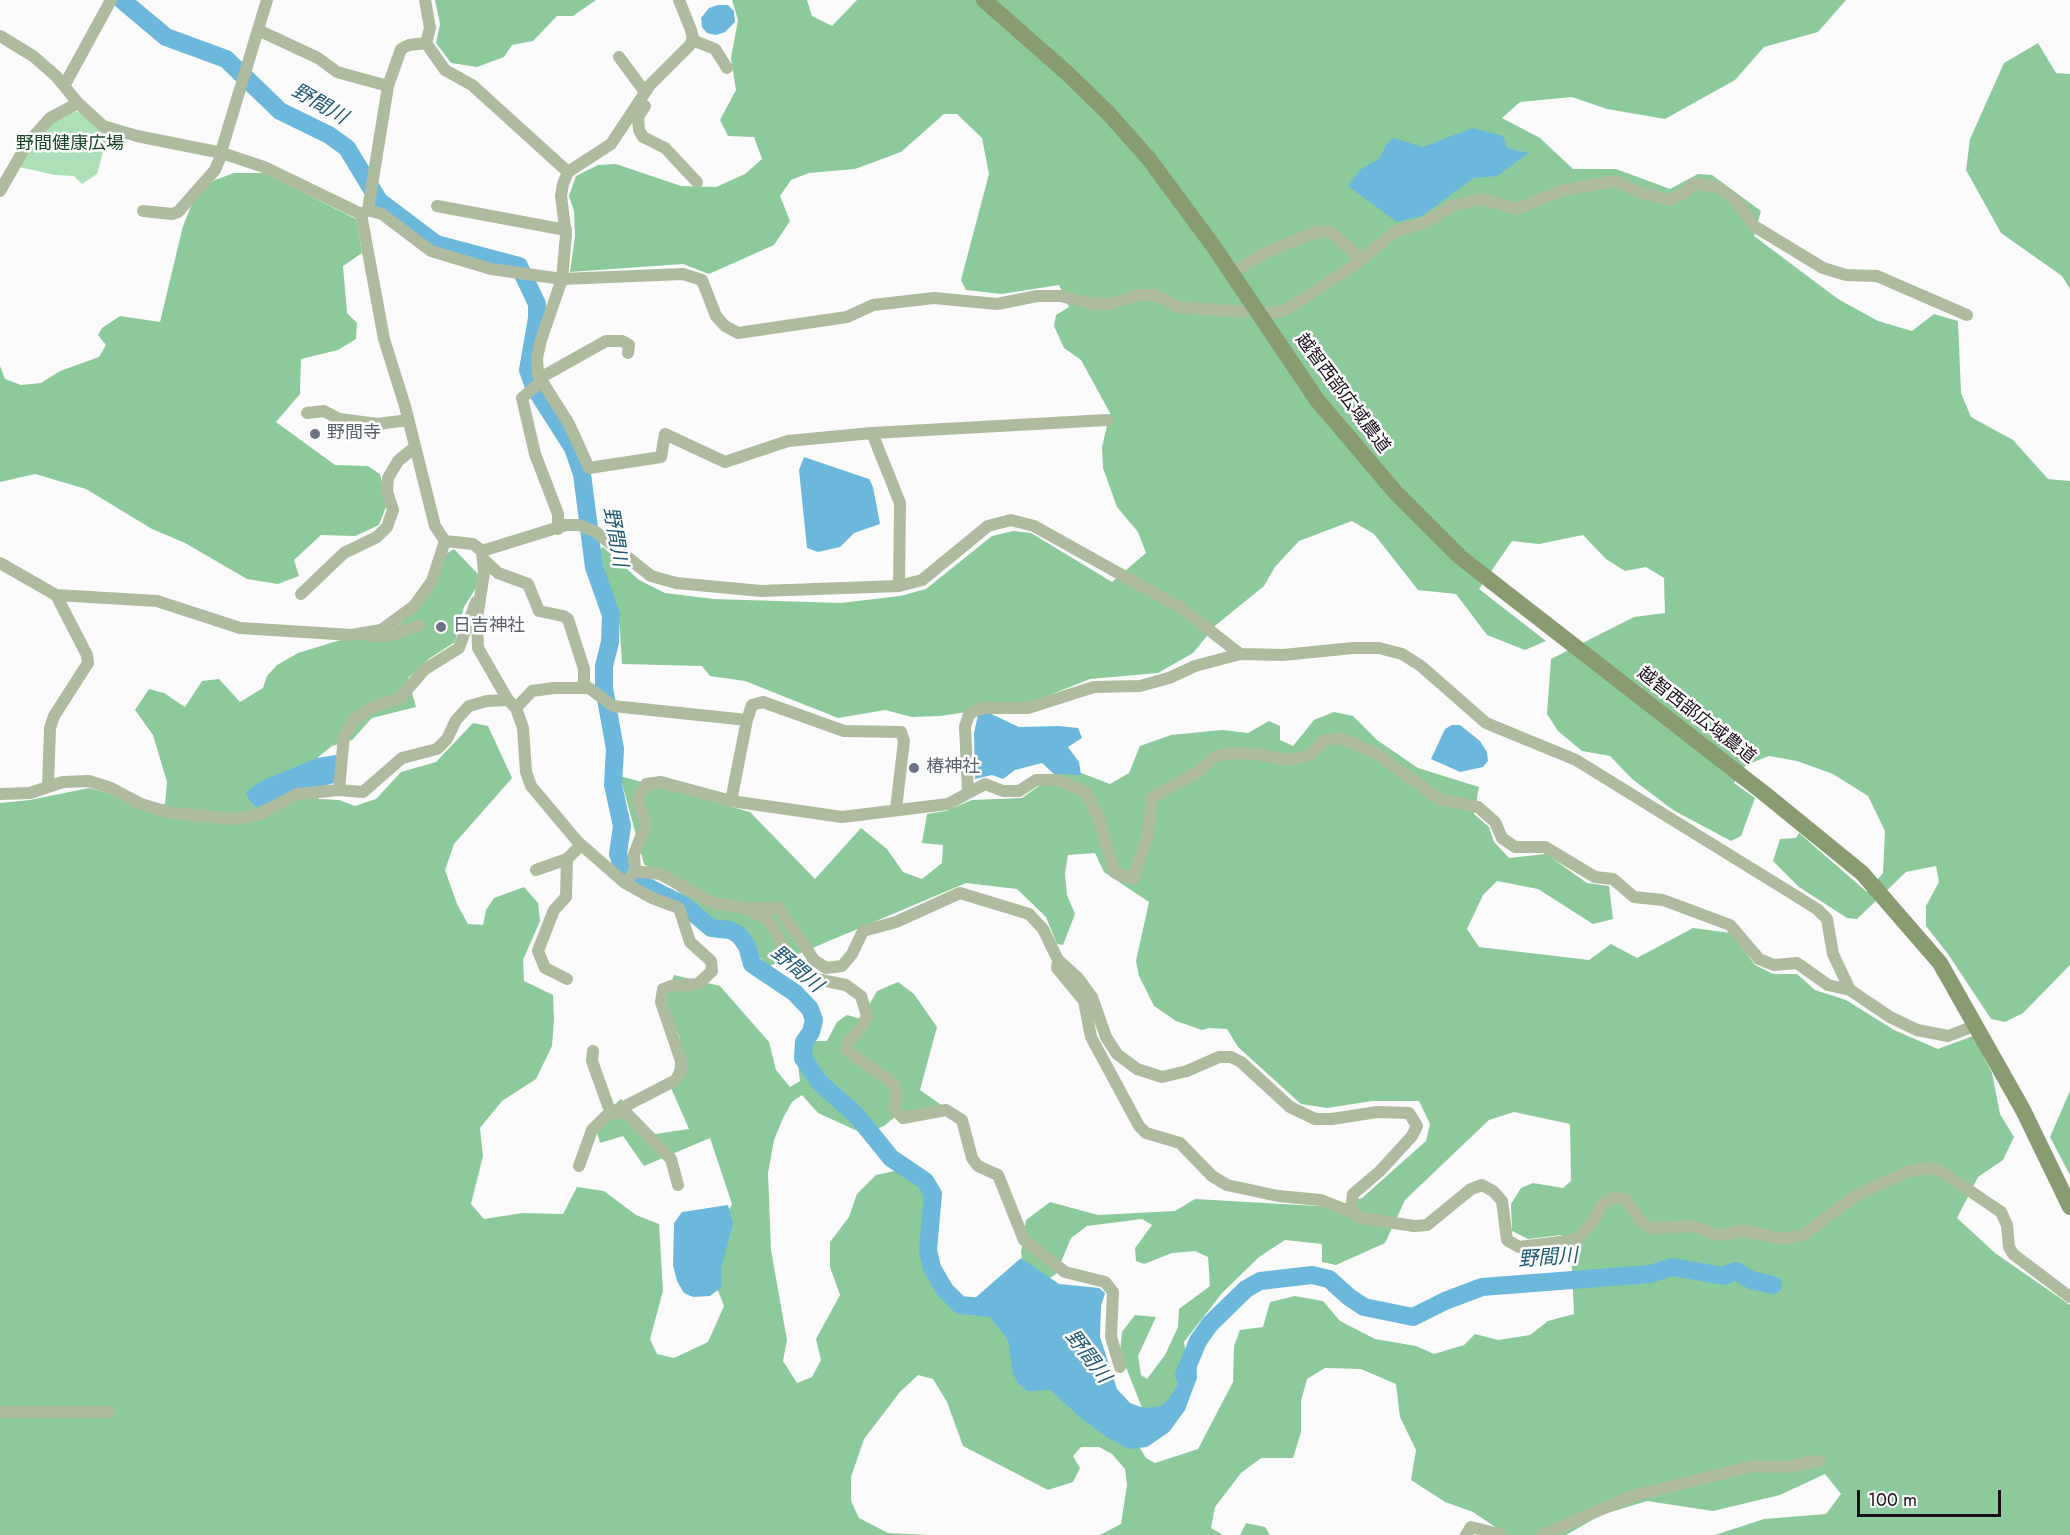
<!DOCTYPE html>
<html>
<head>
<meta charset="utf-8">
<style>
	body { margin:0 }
	#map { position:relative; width:2070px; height:1535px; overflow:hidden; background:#fbfbfb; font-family:Jost,sans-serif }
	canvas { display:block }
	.scale { position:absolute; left:1857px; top:1490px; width:144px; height:27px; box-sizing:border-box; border:3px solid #190f19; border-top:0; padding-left:8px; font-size:18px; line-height:21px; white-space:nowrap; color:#190f19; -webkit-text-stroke:4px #fff; paint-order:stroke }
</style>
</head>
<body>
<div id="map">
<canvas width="2070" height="1535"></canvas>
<div class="scale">100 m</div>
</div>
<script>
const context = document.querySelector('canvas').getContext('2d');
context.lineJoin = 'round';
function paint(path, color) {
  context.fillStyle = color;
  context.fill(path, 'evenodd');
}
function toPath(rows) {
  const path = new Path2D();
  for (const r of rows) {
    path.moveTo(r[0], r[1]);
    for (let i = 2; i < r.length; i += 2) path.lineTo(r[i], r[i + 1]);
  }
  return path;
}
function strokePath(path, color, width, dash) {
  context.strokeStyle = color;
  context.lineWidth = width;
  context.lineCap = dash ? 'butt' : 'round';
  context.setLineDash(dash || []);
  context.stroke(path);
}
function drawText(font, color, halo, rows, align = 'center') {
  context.font = font + ' Jost,"Noto Sans JP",sans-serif';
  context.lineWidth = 5;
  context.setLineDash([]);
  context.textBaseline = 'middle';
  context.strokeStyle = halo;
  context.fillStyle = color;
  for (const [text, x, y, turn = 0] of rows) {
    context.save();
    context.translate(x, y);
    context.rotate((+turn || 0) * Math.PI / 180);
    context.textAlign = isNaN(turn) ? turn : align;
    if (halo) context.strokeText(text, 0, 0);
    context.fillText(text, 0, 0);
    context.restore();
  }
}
paint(toPath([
	[71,111,79,112,108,134,97,174,82,184,74,176,55,175,19,167,50,120]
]), '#ade0b8');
paint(toPath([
	[435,0,596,0,573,16,557,16,533,41,512,45,504,57,477,67,451,63,436,43,440,24],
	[732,0,807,0,812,16,832,26,857,0,1846,0,1818,32,1764,47,1735,80,1665,119,1607,109,1572,97,1520,102,1502,118,1540,138,1573,169,1616,169,1670,189,1698,174,1712,175,1761,211,1754,236,1838,299,1878,321,1912,331,1934,314,1958,321,1961,393,1971,417,2013,440,2048,479,2070,481,2070,965,2023,1013,2005,1022,1991,1019,1948,954,1926,926,1926,906,1939,882,1936,866,1906,872,1857,919,1847,918,1799,887,1773,861,1780,839,1796,838,1799,833,1867,892,1883,873,1885,831,1868,796,1833,774,1797,761,1769,756,1746,765,1734,783,1755,798,1741,836,1731,841,1673,810,1632,779,1610,756,1582,751,1558,731,1547,714,1551,659,1634,617,1665,613,1664,578,1646,567,1625,571,1606,559,1583,535,1539,544,1512,541,1479,589,1546,641,1525,650,1487,635,1456,594,1418,590,1374,534,1352,521,1299,541,1275,567,1264,586,1216,625,1193,653,1158,673,1090,679,1029,703,940,716,912,717,885,710,838,718,745,681,710,676,702,666,622,664,619,612,602,567,599,550,603,547,639,580,665,593,714,599,841,603,900,596,926,589,992,536,1013,531,1031,533,1112,582,1146,553,1138,532,1117,507,1103,468,1102,447,1110,413,1081,360,1064,348,1054,326,1056,315,1069,307,1059,285,1002,294,966,290,961,280,989,174,982,138,957,114,944,114,901,152,855,169,809,173,791,180,780,196,790,221,774,245,709,274,683,264,570,272,575,236,574,211,569,196,576,176,598,165,616,164,681,186,716,187,745,174,762,159,754,137,728,136,720,120,736,90,731,58,738,20],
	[2038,43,2056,73,2070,74,2070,289,2062,276,2001,233,1966,170,1970,139,2004,63],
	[234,173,264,173,356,219,362,253,343,266,347,313,357,323,356,339,338,350,301,359,300,394,276,422,335,465,368,466,380,474,387,504,379,525,355,536,321,535,294,560,299,576,278,584,247,579,185,543,152,529,86,489,35,474,0,482,0,366,5,379,21,385,41,383,60,371,99,357,106,345,98,335,102,328,120,316,160,322,183,226,196,194,215,180],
	[454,549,478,574,476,588,464,607,455,642,430,658,408,678,416,707,372,718,352,740,332,746,317,758,307,784,319,799,339,800,355,806,376,799,401,772,436,762,473,723,488,726,512,778,454,844,445,870,457,904,468,924,483,925,486,910,494,898,524,887,538,903,540,921,523,960,524,981,553,995,554,1019,552,1046,536,1079,502,1101,480,1128,483,1156,471,1204,484,1219,523,1213,563,1214,577,1187,604,1191,636,1215,659,1224,663,1291,650,1339,657,1354,674,1358,708,1342,724,1306,711,1273,722,1223,732,1204,710,1138,644,1166,623,1136,600,1143,594,1122,621,1099,655,1134,689,1129,671,1088,680,1038,664,1002,674,975,720,986,769,1042,776,1070,790,1087,800,1081,797,1055,810,1041,827,1041,837,1022,847,1015,861,1019,877,991,898,982,914,994,937,1027,920,1090,943,1106,895,1117,884,1126,864,1134,818,1113,802,1095,792,1102,783,1118,774,1140,768,1173,771,1250,787,1340,783,1361,797,1383,812,1377,821,1360,816,1339,840,1295,830,1267,830,1242,849,1217,857,1194,876,1175,899,1170,915,1181,925,1194,928,1214,926,1257,962,1299,988,1301,1137,1443,1146,1458,1155,1463,1198,1449,1233,1382,1234,1346,1240,1330,1263,1327,1270,1302,1295,1296,1323,1301,1340,1321,1375,1339,1416,1346,1434,1354,1464,1345,1475,1334,1498,1340,1530,1335,1548,1321,1574,1314,1571,1248,1561,1235,1528,1239,1512,1231,1511,1204,1521,1188,1533,1183,1563,1188,1571,1181,1570,1124,1514,1112,1489,1120,1405,1200,1385,1243,1336,1265,1322,1262,1322,1244,1285,1240,1259,1257,1222,1293,1184,1342,1189,1374,1177,1401,1144,1413,1120,1352,1122,1332,1135,1315,1156,1317,1138,1356,1141,1375,1147,1379,1165,1355,1178,1327,1179,1309,1210,1286,1208,1257,1195,1251,1172,1253,1144,1264,1136,1261,1135,1248,1152,1225,1142,1219,1087,1226,1071,1238,1056,1274,1042,1283,1023,1268,1021,1252,1026,1220,1050,1202,1098,1215,1175,1211,1195,1199,1335,1207,1362,1198,1426,1141,1430,1124,1419,1101,1372,1101,1327,1108,1301,1104,1238,1047,1227,1029,1209,1028,1202,1030,1176,1021,1154,1006,1139,976,1136,961,1149,902,1104,872,1095,853,1068,855,1065,873,1067,895,1075,914,1063,945,1057,944,1046,917,1017,889,966,883,770,966,644,864,620,776,750,812,815,879,861,828,887,849,903,872,922,879,942,863,943,845,922,843,927,814,946,811,972,800,1022,798,1066,767,1110,784,1129,773,1140,746,1171,735,1222,730,1248,733,1269,721,1280,726,1280,740,1293,746,1314,720,1334,712,1353,716,1377,740,1418,768,1479,787,1474,814,1489,827,1494,842,1509,858,1546,854,1587,883,1609,886,1613,919,1593,924,1538,889,1497,881,1483,895,1467,929,1479,947,1589,960,1611,944,1637,958,1693,928,1731,933,1755,965,1773,974,1797,974,1815,990,1846,1000,1894,1030,1938,1049,1973,1036,1992,1073,2000,1114,2014,1137,2003,1160,1978,1177,1957,1218,1995,1253,2070,1305,2070,1535,1715,1535,1764,1519,1826,1514,1841,1494,1825,1474,1780,1495,1713,1511,1647,1501,1601,1515,1566,1535,1507,1535,1473,1512,1445,1502,1411,1480,1416,1450,1400,1417,1396,1384,1361,1369,1325,1368,1307,1379,1301,1401,1301,1432,1293,1458,1261,1458,1241,1473,1215,1507,1211,1528,1223,1535,1100,1535,1121,1524,1127,1485,1125,1469,1112,1454,1099,1447,1081,1447,1073,1456,1080,1468,1073,1482,1048,1490,963,1446,947,1402,933,1379,918,1375,900,1392,864,1439,851,1477,851,1501,859,1518,888,1533,930,1535,0,1535,0,803,30,800,89,788,108,793,139,809,165,804,167,782,153,735,135,710,149,689,164,693,185,707,202,681,219,679,240,702,263,688,267,676,277,665,298,653,337,641,382,632,400,624,446,554],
	[2070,1091,2070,1175,2050,1137],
	[1246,1523,1265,1527,1270,1535,1240,1535]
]), '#8dca9b');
paint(toPath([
	[718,5,728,5,734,11,735,22,725,32,716,35,707,33,702,27,701,18,709,8],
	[1472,128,1503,136,1507,148,1529,153,1497,176,1474,178,1422,216,1397,222,1348,186,1361,169,1380,158,1386,145,1393,138,1423,147],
	[804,457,869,479,873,487,880,524,854,533,840,547,818,552,807,548,799,470],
	[989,713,1019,727,1059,726,1078,728,1082,738,1068,747,1079,762,1081,775,1054,774,1042,763,1015,770,1003,779,992,775,975,779,974,733,978,715],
	[1452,725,1460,725,1480,741,1487,752,1488,761,1483,767,1460,772,1431,759,1445,729],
	[336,755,337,761,334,783,256,807,249,800,246,792,261,781,317,758],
	[728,1205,733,1223,721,1269,722,1287,710,1296,693,1297,684,1293,677,1281,673,1265,674,1223,682,1212],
	[1021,1258,1059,1284,1099,1288,1105,1293,1101,1306,1100,1337,1117,1389,1130,1403,1144,1408,1161,1406,1168,1400,1177,1386,1189,1353,1196,1356,1197,1378,1185,1410,1169,1432,1147,1447,1129,1449,1108,1438,1082,1419,1050,1390,1027,1391,1018,1383,1013,1374,1008,1340,975,1298]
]), '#6cb8dd');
strokePath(toPath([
	[122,0,166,37,226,59,280,111,329,135,347,148,379,201,436,244,519,266,537,304,537,318,528,370,534,387,573,448,582,474,594,567,611,615,610,642,604,666,604,688,615,749,613,785,622,826,618,854,623,869,638,882,685,906,711,928,730,930,739,935,747,946,752,964,795,993,810,1009,814,1020,811,1032,804,1042,803,1058,819,1082,857,1116,891,1158,925,1181,933,1194,928,1250,932,1268,945,1290,960,1305,1004,1309],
	[1184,1375,1198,1341,1210,1324,1246,1289,1260,1281,1312,1275,1329,1279,1349,1297,1364,1307,1413,1317,1445,1301,1482,1287,1650,1274,1672,1267,1723,1276,1736,1271,1751,1280,1773,1285]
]), '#6cb8dd', 18);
strokePath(toPath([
	[425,0,430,28,426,43],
	[679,0,691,30,693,38,690,45,650,85,611,144,568,172,563,184,561,196,566,235,562,279,541,340,537,358,538,375,569,424,589,468,661,457,665,434,725,462,788,441,872,433,1107,420],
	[258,30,318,58,337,72,388,86],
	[0,36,33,56,56,76,78,103,103,126,137,136,222,153,264,167,361,214],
	[692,40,715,49,727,68],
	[426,43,445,70,472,85,568,172],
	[619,57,645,92],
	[64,86,111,0],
	[645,106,638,117,639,130,643,137,665,148,697,182],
	[221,152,267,0],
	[0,191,27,144,50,118,78,103],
	[437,206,566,230],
	[368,210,382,214,431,251,491,269,562,279,683,274,702,280,716,316,725,326,738,333,847,317,873,305,934,298,997,304,1037,296,1060,296,1094,304,1110,304,1138,295,1156,295,1178,307,1243,312],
	[143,211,172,214,178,212,215,170,222,153],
	[361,214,384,339,405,406,435,526,445,541,473,544,482,551,484,573,477,618,478,648,508,700,516,708,523,728,526,772,531,786,578,842,625,883,635,871,634,854,646,824,637,800,646,784,661,782,731,801,842,817,948,804,985,784,1003,791,1019,791,1036,780,1058,780,1087,793,1099,819,1114,872,1133,879,1147,838,1152,797,1198,772,1214,757,1231,753,1257,754,1289,760,1310,755,1323,741,1340,738,1377,754,1439,799,1478,807,1495,822,1502,838,1515,847,1545,847,1595,877,1613,879,1634,897,1663,900,1730,925,1759,959,1774,965,1797,963,1828,985,1850,990,1890,1017,1917,1030,1948,1036,1977,1025],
	[362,214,368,210,388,86,401,49,409,45,426,43],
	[1231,273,1267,252,1316,232,1331,232,1362,260],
	[1269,313,1283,311,1292,306,1356,264,1396,231,1424,223,1452,206,1482,199,1517,209,1563,190,1616,181,1636,191,1669,200,1684,193,1694,184,1718,187,1736,201,1754,226,1823,268,1846,275,1877,276,1967,315],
	[540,378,606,341,622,341,629,345,628,353],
	[542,381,522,398,535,454,558,514,558,529],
	[307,413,324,411,339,419,378,424,408,420],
	[872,433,900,503,899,586],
	[482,551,566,525,579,525,596,532,651,576,676,583,761,591,899,586,922,580,988,526,1011,520,1034,526,1181,608,1240,654],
	[483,559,498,573,528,584,539,611,563,616,568,619,584,669,584,688],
	[0,563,56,595,157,601,240,628,352,635,381,630,414,606,432,581,445,541],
	[301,594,344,553,377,537,387,527,393,510,387,491,388,478,398,461,415,447],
	[371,636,387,636,419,626],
	[516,708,532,691,554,688,589,688,613,706,747,720,731,801],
	[747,720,752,705,763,702,844,731,901,732,904,741,896,809],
	[48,787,50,728,54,716,88,663,87,655,56,595],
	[339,790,363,792,402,758,437,749,447,739,456,720,469,706,487,701,508,700],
	[968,791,965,727,969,714,981,708,1028,708,1094,687,1140,686,1169,678,1195,666,1240,654,1283,655,1353,648,1379,648,1402,654,1421,666,1486,723,1576,760,1817,909,1827,919,1833,954,1850,990],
	[0,794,30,793,63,782,89,781,111,788,141,804,171,813,234,819,258,815,297,794,339,790,344,735,355,718,375,706,399,699,424,670,459,648,476,602],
	[536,870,567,859],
	[635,871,660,874,713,903,745,908,779,908,814,960,826,968,842,966,852,954,863,931,896,922,960,893,1029,914,1043,929,1058,960,1078,978,1092,997,1106,1037,1117,1054,1137,1069,1162,1077,1187,1071,1219,1057,1231,1057,1241,1062,1290,1107,1315,1119,1332,1119,1377,1112,1409,1113,1417,1126,1412,1136,1380,1171,1353,1194,1351,1212,1361,1218,1414,1226,1427,1225,1471,1189,1482,1185,1493,1191,1502,1201,1507,1240,1519,1247,1576,1240,1592,1223,1603,1203,1615,1197,1626,1200,1643,1224,1651,1228,1693,1226,1716,1235,1744,1231,1784,1239,1803,1235,1855,1196,1909,1171,1932,1168,1939,1170,2001,1212,2007,1225,2009,1247,2013,1254,2070,1297],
	[747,909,766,919,772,926,798,971,816,979,846,985,861,996,867,1016,860,1030,849,1041,846,1050,893,1083,897,1095,894,1108,903,1118,946,1110,962,1120,972,1158,978,1166,998,1175,1024,1240,1065,1272,1105,1282,1113,1292,1111,1337,1120,1367],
	[1058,961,1057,968,1084,1001,1091,1037,1139,1126,1146,1133,1180,1143,1212,1176,1227,1185,1278,1196,1321,1200,1351,1212],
	[567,979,545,968,538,951,554,910,566,897,567,859,581,845],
	[593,1051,592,1061,611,1114],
	[616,1112,627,1114,671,1159,678,1185],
	[579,1166,592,1130,606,1116,676,1080,681,1070,681,1061,661,1002,663,989,671,986,698,984,712,971,711,961,690,942,679,908,652,898,625,883],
	[0,1412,109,1412],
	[1466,1535,1471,1527,1502,1535],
	[1542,1535,1632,1496,1753,1466,1784,1467,1820,1461]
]), '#aebb9f', 12);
strokePath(toPath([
	[984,0,1067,73,1109,114,1149,159,1214,247,1317,400,1396,493,1460,557,1765,794,1862,873,1940,963,2023,1110,2070,1207]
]), '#889b71', 16);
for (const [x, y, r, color] of [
	[315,434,6,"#6b7280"],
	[441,627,6,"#6b7280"],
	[914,768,6,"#6b7280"]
]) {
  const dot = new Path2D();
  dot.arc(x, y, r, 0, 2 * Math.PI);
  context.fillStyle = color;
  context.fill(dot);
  strokePath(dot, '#fff', 2);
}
drawText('18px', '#184526', '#fff', [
	["野間健康広場",70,145]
]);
drawText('18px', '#190f19', '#fff', [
	["越智西部広域農道",1342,394,53],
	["越智西部広域農道",1696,716,38]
]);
drawText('18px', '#5b616d', '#fff', [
	["野間寺",327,434],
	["日吉神社",453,627],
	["椿神社",926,768]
], 'left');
drawText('italic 20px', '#1d5973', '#fff', [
	["野間川",319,105,30],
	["野間川",614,537,80],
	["野間川",796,970,40],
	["野間川",1548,1259,-4],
	["野間川",1087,1357,53]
]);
</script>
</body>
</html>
